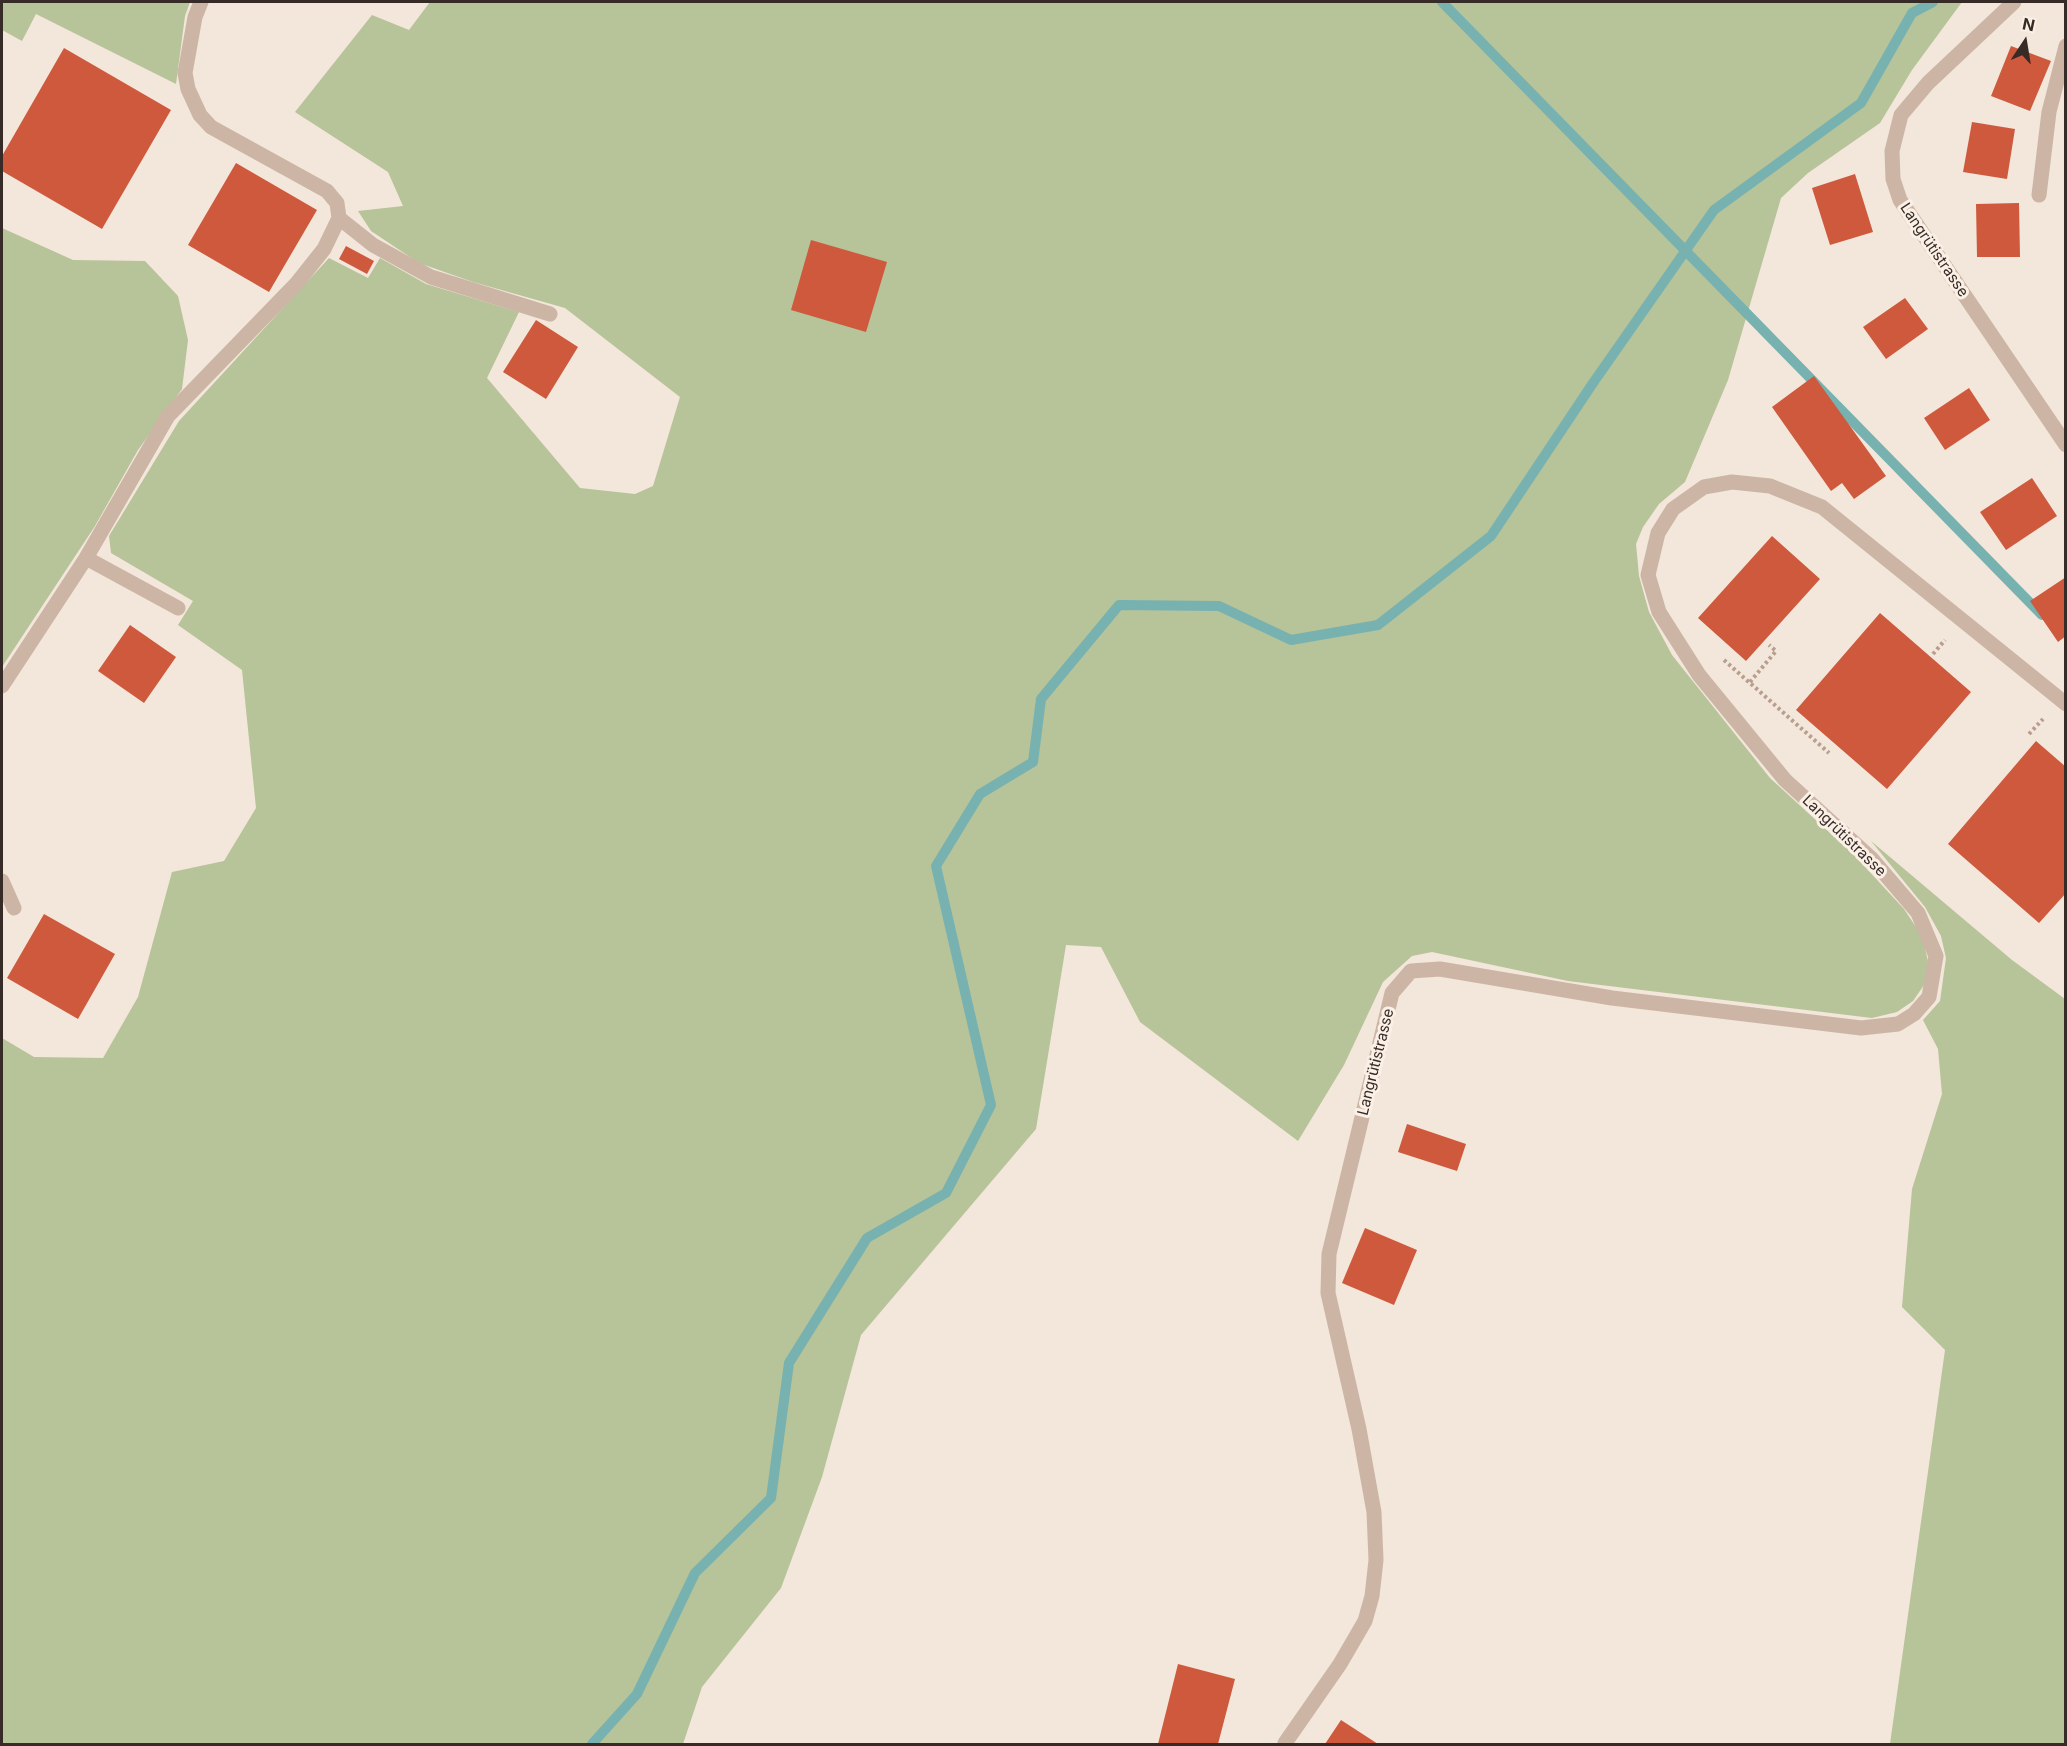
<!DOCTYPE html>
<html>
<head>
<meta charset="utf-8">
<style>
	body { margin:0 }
	#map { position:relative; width:2067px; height:1746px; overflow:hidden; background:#f3e6da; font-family:Inter,sans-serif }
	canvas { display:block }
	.frame { position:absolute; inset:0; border:3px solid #372b27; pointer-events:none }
	.north { position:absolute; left:1995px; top:12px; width:60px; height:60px; -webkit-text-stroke:4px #fbf0e6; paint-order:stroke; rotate:12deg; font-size:16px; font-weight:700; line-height:24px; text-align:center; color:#372b27 }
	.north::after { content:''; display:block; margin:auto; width:21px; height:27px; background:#372b27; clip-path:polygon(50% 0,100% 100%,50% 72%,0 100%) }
</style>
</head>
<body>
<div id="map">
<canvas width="2067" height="1746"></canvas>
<div class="frame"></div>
<div class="north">N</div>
</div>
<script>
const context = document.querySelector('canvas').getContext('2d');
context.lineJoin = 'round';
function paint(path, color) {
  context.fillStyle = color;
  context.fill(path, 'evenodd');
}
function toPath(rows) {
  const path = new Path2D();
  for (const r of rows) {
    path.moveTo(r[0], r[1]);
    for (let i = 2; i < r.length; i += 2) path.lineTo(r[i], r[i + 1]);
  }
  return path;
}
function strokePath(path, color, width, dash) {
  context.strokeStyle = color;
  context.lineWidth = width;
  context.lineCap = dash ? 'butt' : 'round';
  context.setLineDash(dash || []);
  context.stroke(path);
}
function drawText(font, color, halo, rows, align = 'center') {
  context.font = font + ' Inter,sans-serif';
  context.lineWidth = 6;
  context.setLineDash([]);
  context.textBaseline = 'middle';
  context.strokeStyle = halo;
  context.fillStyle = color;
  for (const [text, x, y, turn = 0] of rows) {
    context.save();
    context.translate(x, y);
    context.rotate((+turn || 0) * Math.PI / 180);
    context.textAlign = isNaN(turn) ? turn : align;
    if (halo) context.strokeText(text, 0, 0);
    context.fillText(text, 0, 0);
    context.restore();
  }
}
paint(toPath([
	[2,2,190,2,185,16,176,84,36,14,22,41,2,30],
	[430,2,1962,2,1912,70,1880,123,1808,173,1781,198,1728,380,1685,482,1659,504,1643,527,1636,544,1639,576,1649,612,1672,655,1770,778,1854,855,1904,909,1922,936,1928,961,1924,985,1913,1001,1897,1012,1872,1018,1568,981,1432,952,1412,956,1383,982,1344,1065,1298,1141,1140,1022,1101,947,1066,945,1036,1129,861,1335,822,1477,781,1588,702,1687,683,1744,2,1744,2,1038,34,1057,103,1058,138,997,172,872,224,861,256,808,242,670,178,625,193,601,111,553,109,536,179,421,329,258,368,278,380,258,426,284,519,312,487,378,580,488,635,494,653,486,680,397,565,308,473,282,419,263,371,231,358,211,403,206,388,172,295,112,372,15,409,30],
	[2,228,73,260,145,261,178,296,188,340,182,389,138,450,95,526,2,667],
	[1871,841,2012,960,2065,999,2065,1744,1890,1744,1945,1350,1902,1307,1912,1189,1942,1094,1938,1049,1923,1020,1940,1001,1946,958,1941,936,1925,907]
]), '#b7c399');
strokePath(toPath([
	[1442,2,2042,615],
	[592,1744,637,1694,695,1573,771,1498,789,1363,867,1238,946,1193,991,1105,936,866,980,794,1033,762,1041,699,1119,605,1219,606,1291,640,1378,625,1491,536,1593,383,1714,210,1861,103,1912,13,1933,2]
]), '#77b2b1', 10);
paint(toPath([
	[2011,46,2051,61,2030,111,1991,96],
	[64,48,171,110,102,229,2,171,2,156],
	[1972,122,2015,129,2007,179,1963,172],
	[236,163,317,210,269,292,188,245],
	[1855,174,1873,232,1830,245,1812,188],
	[2019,203,2020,257,1977,257,1976,204],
	[811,240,887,262,866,332,791,310],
	[346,246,374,261,367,274,339,259],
	[1905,298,1928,329,1886,359,1863,327],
	[536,320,578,347,546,399,503,372],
	[1814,376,1886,476,1854,499,1842,483,1831,491,1772,407],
	[1969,388,1990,420,1945,450,1924,418],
	[2032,478,2057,516,2006,550,1980,512],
	[1772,536,1820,579,1746,661,1698,618],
	[2066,577,2066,636,2058,642,2030,601],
	[1880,613,1971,692,1887,789,1796,710],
	[130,625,176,657,144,703,98,671],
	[2036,741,2066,767,2066,893,2039,923,1948,844],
	[44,914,115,954,78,1019,7,978],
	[1407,1124,1466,1144,1457,1171,1398,1152],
	[1365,1228,1417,1250,1394,1305,1342,1283],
	[1178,1664,1235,1679,1218,1744,1158,1744],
	[1341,1720,1378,1744,1325,1744]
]), '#ce593d');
strokePath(toPath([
	[1933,654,1945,640],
	[1724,660,1829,753],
	[1750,682,1776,651,1769,645],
	[2029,734,2043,719]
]), '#b89e8f', 4, [3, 3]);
strokePath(toPath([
	[2014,2,1928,83,1901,115,1892,151,1893,179,1900,200,2066,445],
	[2039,195,2049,112,2066,46],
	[339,218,373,245,431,277,550,314],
	[86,558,178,608],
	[2,686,86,558,168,416,297,283,324,249,339,218,337,203,327,191,211,127,200,115,188,89,185,73,195,17,201,2],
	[2,881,14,908],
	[1285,1743,1340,1664,1365,1621,1372,1596,1376,1560,1374,1512,1359,1429,1328,1293,1329,1254,1392,993,1411,971,1440,969,1612,998,1861,1028,1898,1024,1914,1014,1929,997,1936,956,1918,913,1872,859,1785,780,1699,675,1659,612,1648,575,1658,533,1673,509,1704,487,1732,482,1770,486,1822,507,2066,704]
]), '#ccb5a5', 15);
drawText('15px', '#372b27', '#fbf0e6', [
	["Langrütistrasse",1934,250,56],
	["Langrütistrasse",1844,836,44],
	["Langrütistrasse",1376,1062,-76]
]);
</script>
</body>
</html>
